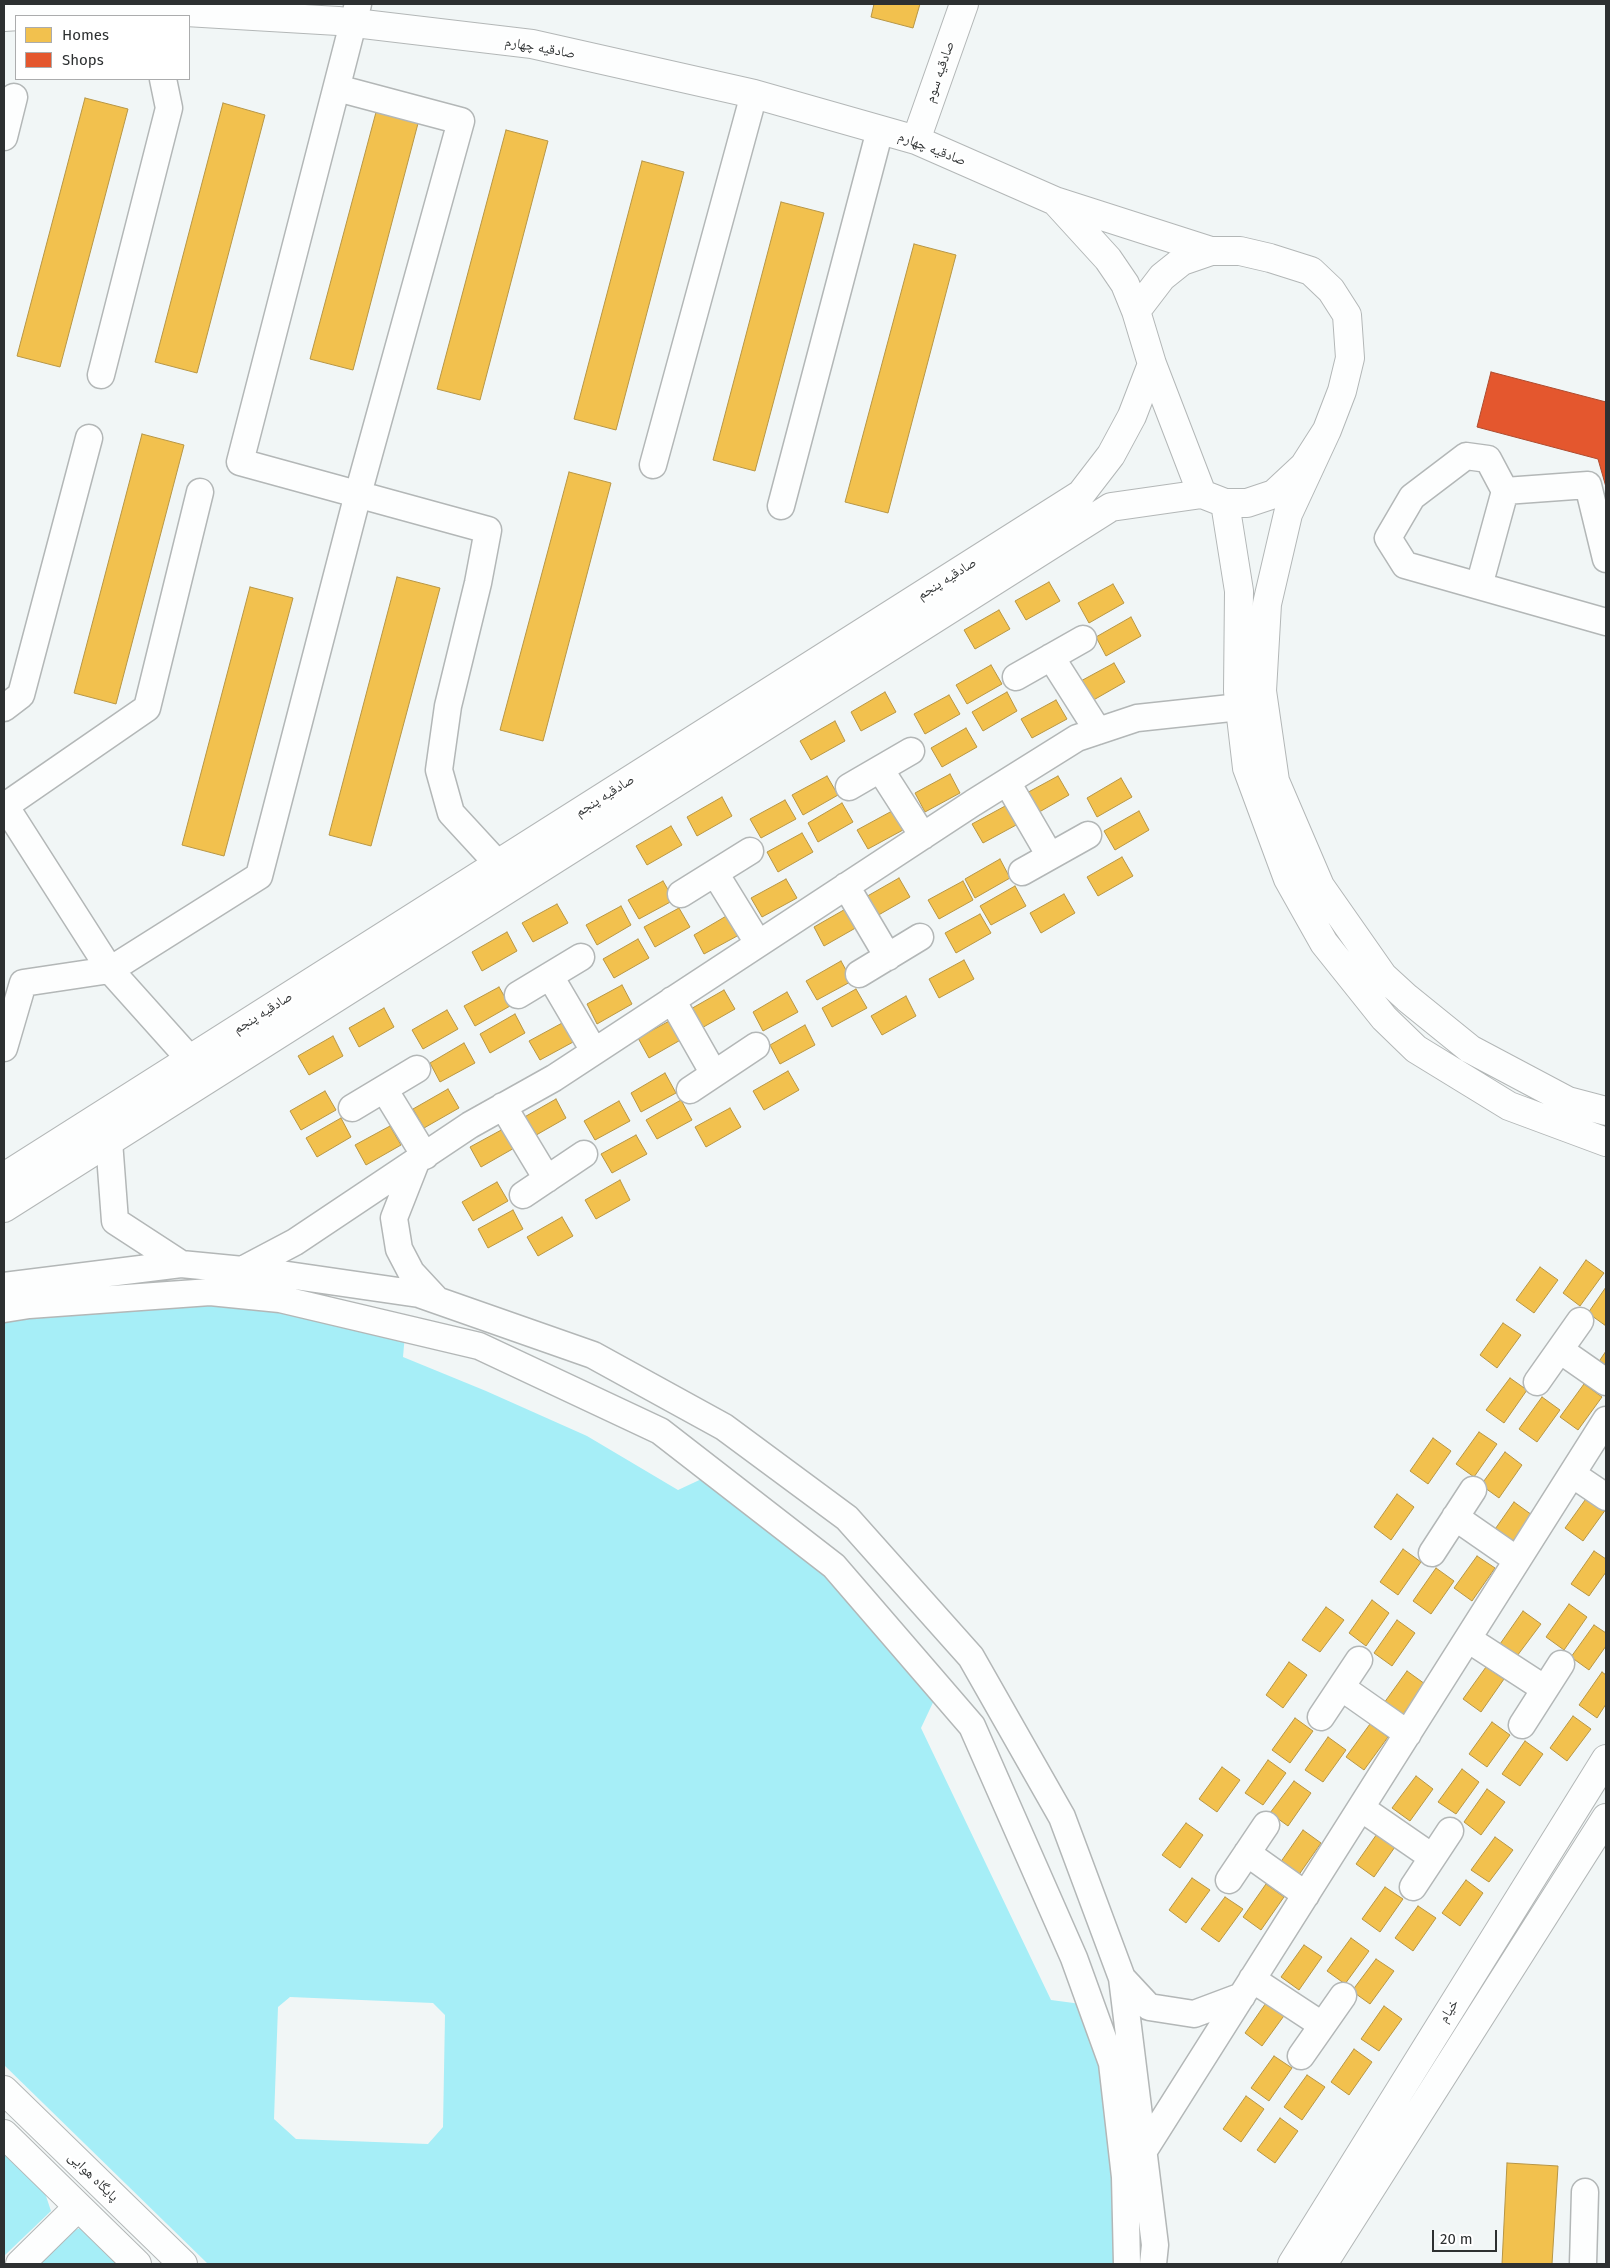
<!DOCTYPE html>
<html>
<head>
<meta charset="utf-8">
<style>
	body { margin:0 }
	#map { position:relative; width:1610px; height:2268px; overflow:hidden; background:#f1f6f6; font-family:"Fira Sans",sans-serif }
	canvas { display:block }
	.frame { position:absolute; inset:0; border:5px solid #2d3031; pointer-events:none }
	.legend { position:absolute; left:15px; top:15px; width:175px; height:65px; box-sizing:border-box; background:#fff; border:1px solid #abacad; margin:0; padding:6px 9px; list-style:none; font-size:15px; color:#2d3031 }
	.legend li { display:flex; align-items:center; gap:10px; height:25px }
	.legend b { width:25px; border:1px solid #abacad }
	.scale { position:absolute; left:1432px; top:2230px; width:65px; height:22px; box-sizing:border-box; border:2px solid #2d3031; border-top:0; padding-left:6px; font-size:15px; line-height:18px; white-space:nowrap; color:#2d3031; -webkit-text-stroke:4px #fff; paint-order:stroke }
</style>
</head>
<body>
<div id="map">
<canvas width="1610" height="2268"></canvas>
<div class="frame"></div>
<ul class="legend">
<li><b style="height:14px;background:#f2c14e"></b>Homes</li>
<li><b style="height:14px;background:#e4572e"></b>Shops</li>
</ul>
<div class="scale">20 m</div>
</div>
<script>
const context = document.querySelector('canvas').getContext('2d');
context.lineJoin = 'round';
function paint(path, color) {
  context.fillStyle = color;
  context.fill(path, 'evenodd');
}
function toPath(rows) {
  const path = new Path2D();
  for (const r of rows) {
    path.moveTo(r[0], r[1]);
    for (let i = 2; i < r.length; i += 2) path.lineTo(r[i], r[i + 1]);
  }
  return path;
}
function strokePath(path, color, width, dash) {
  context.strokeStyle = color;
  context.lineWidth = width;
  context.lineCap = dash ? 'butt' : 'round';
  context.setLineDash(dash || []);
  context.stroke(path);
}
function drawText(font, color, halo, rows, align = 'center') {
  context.font = font + ' "Fira Sans","Noto Naskh Arabic",sans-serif';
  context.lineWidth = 5;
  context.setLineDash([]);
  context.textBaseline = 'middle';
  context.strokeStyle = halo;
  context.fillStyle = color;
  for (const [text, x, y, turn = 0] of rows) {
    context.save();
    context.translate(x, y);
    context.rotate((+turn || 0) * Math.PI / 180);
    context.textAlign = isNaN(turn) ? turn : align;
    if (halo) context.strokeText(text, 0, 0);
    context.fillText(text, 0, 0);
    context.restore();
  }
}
paint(toPath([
	[210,1296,405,1334,403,1357,486,1391,587,1436,678,1490,708,1476,836,1581,937,1694,921,1728,1051,2000,1081,2004,1106,2075,1114,2174,1114,2264,208,2264,4,2065,4,1322,58,1313],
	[290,1997,433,2003,445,2015,443,2127,428,2144,296,2139,274,2119,278,2007],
	[4,2150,44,2190,51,2211,4,2256],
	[82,2227,121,2264,38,2264,69,2233]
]), '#a6eef7');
const homes = toPath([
	[874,4,920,4,913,28,871,17,874,4],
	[85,98,128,109,60,367,17,356,85,98],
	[379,101,421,112,353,370,310,359,379,101],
	[223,103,265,115,197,373,155,362,223,103],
	[506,130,548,141,480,400,437,389,506,130],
	[642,161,684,172,616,430,574,419,642,161],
	[781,202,824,213,755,471,713,460,781,202],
	[914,244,956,255,888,513,845,502,914,244],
	[142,434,184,445,116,704,74,693,142,434],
	[569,472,611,483,543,741,500,730,569,472],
	[397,577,440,588,371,846,329,835,397,577],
	[1049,582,1060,601,1026,620,1015,601,1049,582],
	[1113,584,1124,603,1089,623,1078,603,1113,584],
	[250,587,293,598,224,856,182,845,250,587],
	[999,610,1010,629,975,649,964,630,999,610],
	[1131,617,1141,636,1106,656,1096,637,1131,617],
	[1114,663,1125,682,1090,702,1079,682,1114,663],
	[991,665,1002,684,967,704,956,685,991,665],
	[885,692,896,712,861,731,851,712,885,692],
	[1007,692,1017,711,983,731,972,712,1007,692],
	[949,695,960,714,925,734,914,714,949,695],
	[1056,700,1067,719,1032,738,1021,719,1056,700],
	[835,721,845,741,811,760,800,741,835,721],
	[966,728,977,747,942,767,931,748,966,728],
	[950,774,960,793,925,812,915,793,950,774],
	[827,776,838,795,803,815,792,795,827,776],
	[1058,776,1069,795,1034,815,1023,795,1058,776],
	[1121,778,1132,797,1097,817,1087,798,1121,778],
	[722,797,732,816,697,836,687,817,722,797],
	[785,800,796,819,761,838,750,819,785,800],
	[842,803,853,822,818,842,808,823,842,803],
	[1007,805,1018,824,983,843,972,824,1007,805],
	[892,811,903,830,868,849,857,830,892,811],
	[1139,811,1149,830,1115,850,1104,831,1139,811],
	[671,826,682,845,647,865,636,846,671,826],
	[802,833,813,852,778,872,767,852,802,833],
	[1122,857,1133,876,1098,896,1087,877,1122,857],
	[1000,859,1010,878,975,898,965,879,1000,859],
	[899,878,910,897,875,917,864,898,899,878],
	[786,879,797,898,762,917,751,898,786,879],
	[663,881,674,900,639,919,628,900,663,881],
	[963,881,973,900,939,919,928,900,963,881],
	[1015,886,1026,906,991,925,980,906,1015,886],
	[1064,894,1075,913,1041,933,1030,913,1064,894],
	[557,904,568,923,533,942,522,923,557,904],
	[621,906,631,925,597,945,586,925,621,906],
	[849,907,859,926,824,946,814,927,849,907],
	[679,908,690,927,655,947,644,927,679,908],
	[980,914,991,933,956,953,945,933,980,914],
	[728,915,739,935,704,954,694,935,728,915],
	[507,932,517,951,482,971,472,952,507,932],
	[638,939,649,958,614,978,603,959,638,939],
	[964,960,974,979,939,998,929,979,964,960],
	[841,961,852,981,817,1000,806,981,841,961],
	[622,985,632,1004,597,1024,587,1004,622,985],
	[499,987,510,1006,475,1026,464,1006,499,987],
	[856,989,867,1008,832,1027,822,1008,856,989],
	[724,990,735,1009,700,1029,689,1010,724,990],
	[787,992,798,1012,763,1031,753,1012,787,992],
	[906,996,916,1016,882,1035,871,1016,906,996],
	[384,1008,394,1027,359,1047,349,1028,384,1008],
	[447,1010,458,1029,423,1049,412,1030,447,1010],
	[515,1014,525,1033,490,1053,480,1034,515,1014],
	[673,1019,684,1038,649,1058,638,1038,673,1019],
	[564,1022,575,1041,540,1060,529,1041,564,1022],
	[805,1025,815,1045,780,1064,770,1045,805,1025],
	[333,1036,343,1056,309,1075,298,1056,333,1036],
	[464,1043,475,1063,440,1082,430,1063,464,1043],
	[788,1071,799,1090,764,1110,753,1091,788,1071],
	[665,1073,676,1093,641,1112,631,1093,665,1073],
	[448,1089,459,1108,424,1128,413,1109,448,1089],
	[325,1091,336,1110,301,1130,290,1111,325,1091],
	[556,1099,566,1118,531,1138,521,1119,556,1099],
	[681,1100,692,1120,657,1139,646,1120,681,1100],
	[619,1101,630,1121,595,1140,584,1121,619,1101],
	[730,1108,741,1127,706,1147,695,1127,730,1108],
	[341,1118,351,1137,317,1157,306,1138,341,1118],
	[390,1126,401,1145,366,1165,355,1145,390,1126],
	[505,1128,516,1147,481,1167,470,1147,505,1128],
	[636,1135,647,1154,612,1173,601,1154,636,1135],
	[620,1180,630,1200,596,1219,585,1200,620,1180],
	[497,1182,508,1201,473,1221,462,1202,497,1182],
	[513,1210,523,1229,488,1248,478,1229,513,1210],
	[562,1217,573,1236,538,1256,527,1237,562,1217],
	[1586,1260,1604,1273,1580,1306,1563,1293,1586,1260],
	[1540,1267,1558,1280,1534,1313,1516,1300,1540,1267],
	[1606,1287,1606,1326,1588,1313,1606,1287],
	[1503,1323,1521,1335,1497,1368,1480,1355,1503,1323],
	[1606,1351,1606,1369,1598,1363,1606,1351],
	[1510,1378,1527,1390,1504,1423,1486,1410,1510,1378],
	[1584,1384,1602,1397,1578,1430,1560,1417,1584,1384],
	[1542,1397,1560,1410,1537,1442,1519,1429,1542,1397],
	[1479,1432,1497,1444,1474,1477,1456,1464,1479,1432],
	[1433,1438,1451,1451,1428,1484,1410,1471,1433,1438],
	[1505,1452,1522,1465,1499,1498,1481,1485,1505,1452],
	[1397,1494,1414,1507,1391,1540,1374,1527,1397,1494],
	[1588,1496,1606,1509,1583,1541,1565,1528,1588,1496],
	[1514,1502,1532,1515,1509,1547,1491,1535,1514,1502],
	[1403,1549,1421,1562,1398,1595,1380,1582,1403,1549],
	[1594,1551,1606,1559,1606,1572,1589,1596,1571,1584,1594,1551],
	[1477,1556,1495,1568,1472,1601,1454,1588,1477,1556],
	[1436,1568,1454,1581,1431,1614,1413,1601,1436,1568],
	[1372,1600,1389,1613,1366,1646,1349,1633,1372,1600],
	[1569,1604,1587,1617,1564,1650,1546,1637,1569,1604],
	[1326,1607,1344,1620,1320,1652,1302,1640,1326,1607],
	[1523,1611,1541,1624,1517,1656,1500,1644,1523,1611],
	[1397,1620,1415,1633,1392,1666,1374,1653,1397,1620],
	[1594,1625,1606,1633,1606,1646,1589,1670,1571,1657,1594,1625],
	[1289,1662,1307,1675,1283,1708,1266,1695,1289,1662],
	[1486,1667,1504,1679,1481,1712,1463,1699,1486,1667],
	[1407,1671,1425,1684,1402,1716,1384,1703,1407,1671],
	[1602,1672,1606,1675,1606,1704,1597,1718,1579,1705,1602,1672],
	[1573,1716,1591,1729,1567,1761,1550,1748,1573,1716],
	[1295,1718,1313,1731,1290,1763,1272,1750,1295,1718],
	[1492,1722,1510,1735,1487,1767,1469,1754,1492,1722],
	[1370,1724,1388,1737,1364,1770,1346,1757,1370,1724],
	[1328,1737,1346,1750,1323,1782,1305,1770,1328,1737],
	[1525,1741,1543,1754,1520,1786,1502,1774,1525,1741],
	[1268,1760,1286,1773,1263,1805,1245,1793,1268,1760],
	[1222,1767,1240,1780,1217,1812,1199,1799,1222,1767],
	[1462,1769,1479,1782,1456,1814,1438,1802,1462,1769],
	[1416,1776,1433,1789,1410,1821,1392,1808,1416,1776],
	[1294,1781,1311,1793,1288,1826,1270,1813,1294,1781],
	[1487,1789,1505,1802,1481,1835,1464,1822,1487,1789],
	[1186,1823,1203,1835,1180,1868,1162,1855,1186,1823],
	[1303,1830,1321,1843,1298,1876,1280,1863,1303,1830],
	[1379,1831,1397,1844,1374,1877,1356,1864,1379,1831],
	[1495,1837,1513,1850,1489,1882,1471,1870,1495,1837],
	[1192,1878,1210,1890,1186,1923,1169,1910,1192,1878],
	[1466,1880,1483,1893,1460,1926,1442,1913,1466,1880],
	[1266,1884,1284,1897,1261,1930,1243,1917,1266,1884],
	[1385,1887,1403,1899,1380,1932,1362,1919,1385,1887],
	[1225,1897,1243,1909,1219,1942,1201,1929,1225,1897],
	[1418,1906,1436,1918,1413,1951,1395,1938,1418,1906],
	[1351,1938,1369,1951,1345,1984,1327,1971,1351,1938],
	[1304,1945,1322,1957,1299,1990,1281,1977,1304,1945],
	[1376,1959,1394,1971,1370,2004,1352,1991,1376,1959],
	[1268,2000,1286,2013,1262,2046,1245,2033,1268,2000],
	[1384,2006,1402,2019,1379,2051,1361,2039,1384,2006],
	[1354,2049,1372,2062,1349,2095,1331,2082,1354,2049],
	[1274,2056,1292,2068,1269,2101,1251,2088,1274,2056],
	[1307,2075,1325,2087,1302,2120,1284,2107,1307,2075],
	[1246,2096,1264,2109,1241,2142,1223,2129,1246,2096],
	[1280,2118,1298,2131,1275,2163,1257,2150,1280,2118],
	[1507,2163,1558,2166,1552,2264,1502,2264,1507,2163]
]);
paint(homes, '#f2c14e');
strokePath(homes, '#b79645', 1);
const shops = toPath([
	[1491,372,1606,402,1606,487,1598,459,1477,427,1491,372]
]);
paint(shops, '#e4572e');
strokePath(shops, '#ad4b2f', 1);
const street = toPath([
	[358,4,240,462,488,530,478,583,448,706,439,770,451,813,498,864,509,881],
	[4,137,14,97],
	[101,375,169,108,163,79],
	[653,465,754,94],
	[1505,491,1588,485,1606,559],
	[781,506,880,130],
	[1479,586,1505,491,1488,459,1466,456,1412,497,1388,538,1405,565,1606,622],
	[1051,657,1098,731],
	[1016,677,1083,639],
	[4,708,21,695,89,438],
	[880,769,923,836],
	[1007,782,1050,856],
	[849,787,911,751],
	[4,804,110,970,205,1076],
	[5,806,147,708,200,492],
	[1022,872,1088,835],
	[715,873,758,943],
	[846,886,888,957],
	[681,894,750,851],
	[859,974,920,937],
	[550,976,594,1051],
	[518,995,581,957],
	[672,1000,714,1074],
	[4,1048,23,983,110,970,259,876,358,494,461,121,337,88],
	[384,1089,425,1156],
	[690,1090,756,1046],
	[503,1106,547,1179],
	[352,1108,417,1069],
	[109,1141,115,1221,181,1264],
	[416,1162,394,1218,399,1249,411,1272,437,1300],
	[523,1195,584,1154],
	[242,1270,295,1242,470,1125,554,1078,973,803,1077,738,1137,718,1240,707],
	[4,1286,181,1264,274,1273,419,1294,593,1355,724,1427,847,1518,971,1657,1062,1817,1122,1978,1155,2245,1153,2264],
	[4,1309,29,1305,210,1292,280,1299,479,1346,660,1431,834,1566,972,1726,1074,1958,1112,2063,1125,2177,1127,2264],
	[1560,1350,1606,1382],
	[1537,1382,1580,1321],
	[1572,1474,1606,1497],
	[1455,1517,1517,1560],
	[1432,1553,1473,1490],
	[1468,1639,1545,1689],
	[1341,1687,1408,1734],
	[1321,1717,1359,1660],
	[1522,1725,1561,1664],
	[1361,1808,1432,1857],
	[1247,1853,1306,1895],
	[1229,1880,1266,1825],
	[1413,1887,1450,1831],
	[1122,1978,1149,2007,1194,2014,1242,1996],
	[1252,1979,1322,2025],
	[1301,2056,1343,1996],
	[1143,2152,1606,1420],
	[1583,2264,1585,2192]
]);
const secondary = toPath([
	[4,17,133,9,152,10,338,21,532,44,754,94,916,140,1055,201,1211,251],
	[916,140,964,4],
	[1056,202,1108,259,1125,284,1136,311],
	[1211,251,1240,251,1270,258,1311,271,1331,290,1347,315,1350,358,1342,391,1327,430,1304,466,1274,494,1247,503,1225,503,1202,494,1152,364,1136,311,1162,277,1182,261,1211,251],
	[1327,430,1288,514,1267,604,1262,691,1275,781,1320,886,1383,976,1407,998,1470,1049,1568,1101,1606,1111],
	[1225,503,1239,591,1238,691,1247,768,1288,879,1324,943,1384,1018,1416,1049,1509,1106,1606,1142],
	[4,1177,1081,494,1111,455,1132,416,1152,364],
	[4,1208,1111,507,1202,494],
	[4,2090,183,2264],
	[4,2134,137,2264],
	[20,2264,78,2207],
	[1292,2264,1606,1759],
	[1323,2264,1606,1818]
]);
strokePath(street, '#b3b7b7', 29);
strokePath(secondary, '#b3b7b7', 30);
strokePath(street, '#fdfefe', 26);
strokePath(secondary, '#fdfefe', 28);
drawText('14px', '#2d3031', '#fff', [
	["صادقیه چهارم",540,48,10],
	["صادقیه سوم",940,72,-71],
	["صادقیه چهارم",932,149,21],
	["صادقیه پنجم",947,579,-32],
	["صادقیه پنجم",605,796,-32],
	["صادقیه پنجم",263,1013,-32],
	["خیام",1449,2011,-58],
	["پایگاه هوایی",93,2177,44]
]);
</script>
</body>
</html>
